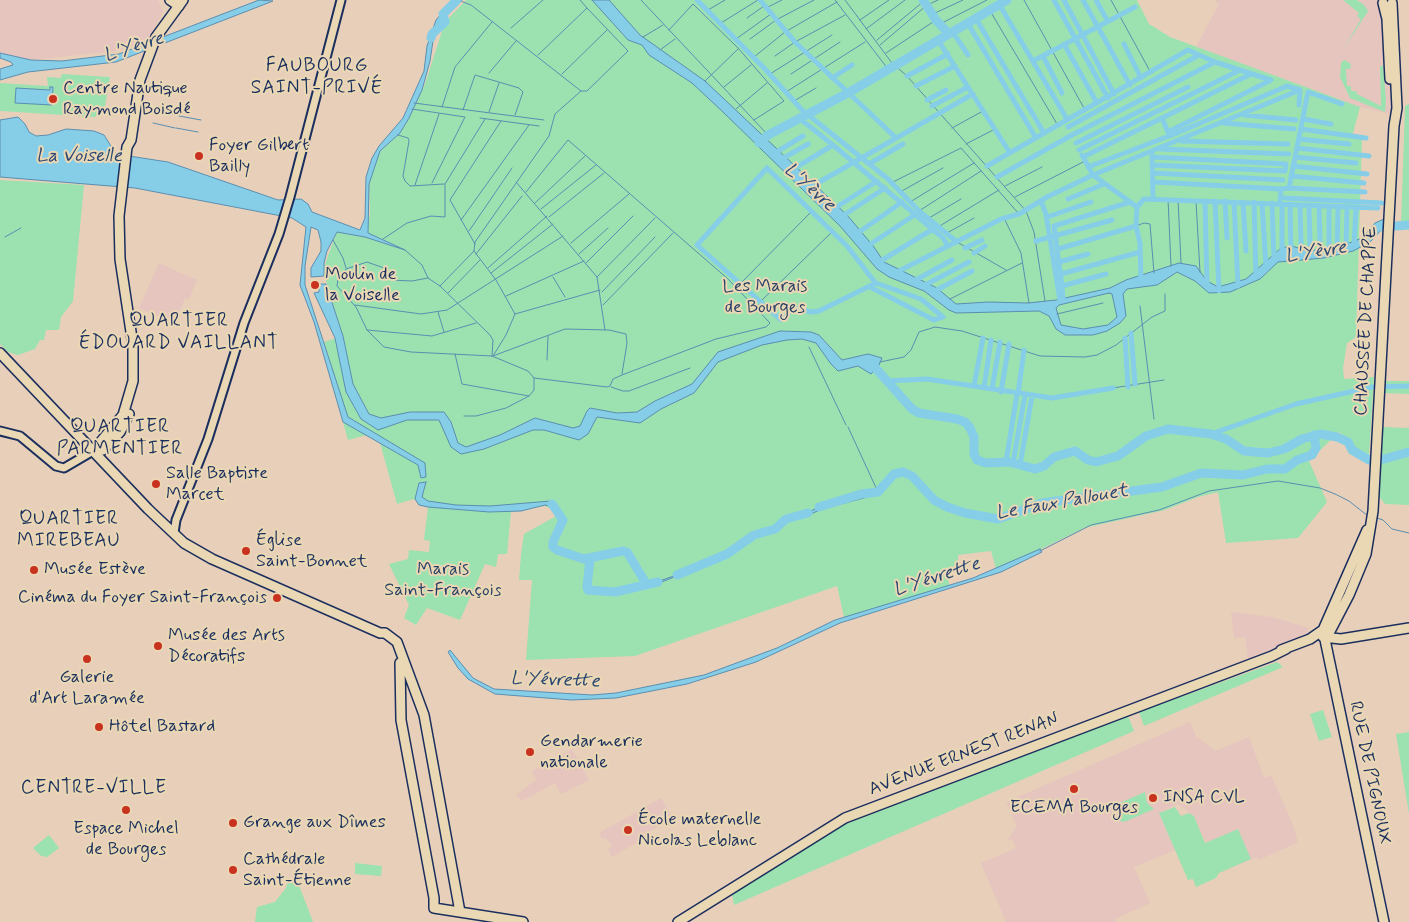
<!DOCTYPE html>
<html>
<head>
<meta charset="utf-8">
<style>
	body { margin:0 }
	canvas { display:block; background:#e8cfb9 }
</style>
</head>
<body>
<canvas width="1409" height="922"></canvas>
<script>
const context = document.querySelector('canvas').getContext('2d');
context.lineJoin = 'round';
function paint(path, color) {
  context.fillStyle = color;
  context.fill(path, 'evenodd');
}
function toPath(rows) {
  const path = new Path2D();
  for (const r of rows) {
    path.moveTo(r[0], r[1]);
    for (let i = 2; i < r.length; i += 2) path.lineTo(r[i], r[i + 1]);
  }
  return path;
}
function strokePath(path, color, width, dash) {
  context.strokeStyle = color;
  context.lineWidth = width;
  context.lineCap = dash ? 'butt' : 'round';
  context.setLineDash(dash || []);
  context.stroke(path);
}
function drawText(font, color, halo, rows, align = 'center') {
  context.font = font + ' Mynerve,sans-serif';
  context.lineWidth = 4;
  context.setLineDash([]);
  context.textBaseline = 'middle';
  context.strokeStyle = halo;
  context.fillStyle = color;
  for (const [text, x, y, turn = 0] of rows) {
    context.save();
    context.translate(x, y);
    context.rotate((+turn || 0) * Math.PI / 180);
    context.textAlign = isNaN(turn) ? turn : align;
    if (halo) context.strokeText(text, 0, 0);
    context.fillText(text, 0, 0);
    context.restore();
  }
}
paint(toPath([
	[0,0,158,0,163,11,148,40,118,51,31,60,0,53],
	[1214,0,1396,0,1392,3,1393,115,1360,107,1196,47,1219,4],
	[159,263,197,280,189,299,185,298,179,313,171,322,139,308],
	[1231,612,1272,617,1299,625,1308,628,1307,637,1248,659,1245,637,1234,638],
	[1190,722,1196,736,1215,751,1249,737,1264,778,1271,775,1293,825,1298,842,1259,860,1257,857,1219,873,1194,816,1178,804,1159,813,1175,850,1134,867,1150,903,1115,919,1116,922,1006,922,981,863,1016,848,1012,839,1006,842,1017,826,1006,802],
	[572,749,589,780,561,794,555,783,522,801,516,795,536,780,532,771],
	[661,798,673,818,645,834,647,837,612,857,608,849,612,846,606,838,602,839,599,833]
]), '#e6c5be');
paint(toPath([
	[466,0,1137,0,1149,24,1170,37,1360,107,1352,137,1362,139,1356,337,1347,343,1343,368,1344,379,1374,377,1369,455,1356,448,1339,432,1309,461,1327,502,1298,538,1226,543,1218,492,1198,497,1165,510,1084,528,1002,568,996,569,991,551,958,555,958,565,945,569,950,587,848,619,844,617,837,586,635,656,526,660,532,580,519,580,521,554,524,534,558,515,556,511,545,506,511,512,507,554,498,554,496,567,485,564,460,620,427,608,416,625,404,618,409,605,389,564,408,559,409,550,429,552,430,541,424,540,428,507,419,505,414,499,397,504,380,443,367,435,348,440,343,422,347,415,324,342,342,336,323,270,338,228,364,234,370,214,369,184,374,164,380,151,400,133,409,118,425,84,445,22],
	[1343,0,1357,0,1364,5,1368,11,1343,50,1361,19,1357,16,1359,13],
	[1344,60,1351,64,1350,69,1346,69,1347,86,1351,86,1351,91,1356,91,1357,94,1381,106,1380,67,1383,65,1386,99,1385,112,1350,98,1340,77,1341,63],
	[62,74,110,77,105,106,95,117,0,111,0,83,48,86,47,77,61,78],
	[1409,104,1409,225,1401,225,1405,106],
	[0,180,84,185,73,301,61,317,59,330,46,330,44,340,40,340,35,349,18,355,8,352,0,344],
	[1383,381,1409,381,1409,394,1383,393],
	[1381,427,1409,428,1409,505,1385,504,1377,494],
	[1277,662,1283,667,1144,726,1139,712],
	[1323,710,1332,737,1319,741,1310,714],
	[1126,717,1129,718,1134,731,734,905,732,894,735,891,843,825],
	[1409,732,1409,814,1396,734],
	[1145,792,1147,803,1154,809,1124,822,1116,820,1114,818,1120,815,1115,805],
	[1175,807,1181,816,1189,813,1194,816,1205,843,1238,829,1251,859,1219,873,1216,878,1196,887,1193,879,1188,880,1159,813],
	[49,835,59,848,47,857,41,856,33,848],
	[355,863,382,866,381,876,355,874],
	[297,880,313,922,255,922,257,907,275,902,286,888,288,881]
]), '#9be2b0');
const water = toPath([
	[259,0,273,1,116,62,28,72,0,80,0,69,13,65,11,62,0,58,0,53,31,60,62,61,119,54,259,0],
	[454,0,462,0,445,15,440,22,433,41,430,61,422,90,409,118,400,133,380,151,369,184,368,233,405,250,365,237,337,232,327,251,324,263,324,276,311,277,311,268,321,251,321,242,318,230,311,227,305,266,305,285,348,417,425,463,426,477,421,478,418,465,343,422,314,322,300,285,306,227,292,218,135,188,0,177,0,120,18,117,25,124,29,132,36,136,48,135,66,129,94,131,104,135,116,154,168,162,278,200,301,199,308,204,312,212,360,230,365,218,366,177,372,158,379,146,403,118,424,71,427,46,436,20,454,0],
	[592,0,609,0,640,35,705,81,847,215,874,247,884,262,937,288,956,304,988,302,1028,303,1056,300,1110,288,1126,280,1179,263,1196,266,1207,281,1218,287,1246,279,1281,248,1292,246,1307,251,1339,247,1362,238,1375,223,1384,219,1383,228,1370,242,1353,251,1324,258,1278,262,1260,279,1230,292,1209,293,1195,281,1177,272,1157,285,1127,289,1123,294,1126,316,1120,323,1107,331,1093,335,1065,335,1056,329,1049,316,1039,311,956,313,949,310,924,291,889,277,877,269,840,226,723,112,692,83,649,55,642,45,628,40,592,0],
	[1109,293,1112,294,1117,317,1108,325,1083,329,1061,325,1056,308,1059,305,1109,293],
	[50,87,53,87,52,105,15,103,16,88,50,90,50,87],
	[319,284,326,284,343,336,353,384,369,414,381,418,410,412,444,412,451,422,458,443,466,447,500,435,535,418,573,428,580,426,587,411,590,408,617,413,637,412,655,401,692,384,718,352,780,331,811,332,819,335,842,360,868,354,882,358,879,365,871,374,858,366,838,371,831,364,816,343,802,339,787,340,762,345,718,362,694,393,661,409,640,423,597,417,588,434,579,440,544,430,533,430,484,449,461,454,451,447,439,420,407,420,378,430,361,419,346,392,335,338,314,293,319,292,319,284],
	[426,482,422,497,428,501,456,505,490,506,551,501,562,512,558,514,553,507,545,505,521,511,489,512,428,507,419,505,415,499,419,483,426,482],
	[878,491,879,494,822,509,804,517,790,519,778,531,755,537,730,555,649,587,608,594,586,591,589,562,554,553,556,550,578,559,590,559,586,589,613,592,645,586,691,570,708,561,729,553,752,535,773,530,788,517,803,515,821,506,878,491],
	[1040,549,1042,552,1001,572,840,623,756,662,687,684,616,698,572,700,495,694,468,679,458,668,448,652,450,650,473,678,494,689,592,695,616,693,704,675,777,648,835,620,973,578,1040,549]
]);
paint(water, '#86cee7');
strokePath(water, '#5b8eb0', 1);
strokePath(toPath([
	[458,0,471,5,581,91],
	[641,0,768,135],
	[835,0,888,69],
	[845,0,892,63,907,76,1026,211,1034,232,1045,301],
	[1024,0,1085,110],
	[1111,0,1151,73],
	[766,8,782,0],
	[989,9,1057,124],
	[708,10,725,0],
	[933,14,963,0],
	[747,18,764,6],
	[860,20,889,0],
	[721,23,758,0],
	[940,24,987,0],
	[511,28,543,0],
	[866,29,905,0],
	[669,30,693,4,738,48,784,101,754,120],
	[643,37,663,25],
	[736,39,771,14],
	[750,39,776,20,814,0],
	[877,40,924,1],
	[880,45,927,5,938,0],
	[660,50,675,39],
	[886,53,936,20],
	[538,55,587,8,580,0],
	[775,56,795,42,845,15],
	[754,57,785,32,837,2],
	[489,73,516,41],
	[562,74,607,30],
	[770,74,832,35],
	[791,74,840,42],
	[705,81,738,49],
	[724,87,751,65],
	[786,92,865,42],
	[794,101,816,88],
	[414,103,544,120],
	[442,107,455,67,492,22],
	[412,109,465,117,432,183],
	[736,109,767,83],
	[463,110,475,75,519,88,523,92,515,115],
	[156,111,177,115],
	[489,112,499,83],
	[179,116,201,120],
	[480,118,539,126],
	[153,123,175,128],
	[176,128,198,132],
	[952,128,983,111],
	[398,135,408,138,409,141,403,176,405,181,410,186,444,184],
	[966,144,995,129],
	[516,182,597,277,605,330],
	[891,183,961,148,1019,214],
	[415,185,439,114],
	[1005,186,1042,167],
	[900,192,943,168],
	[1015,197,1085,161],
	[1168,199,1171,266],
	[1178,199,1181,263],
	[1196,201,1200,272],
	[910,202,974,163],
	[535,203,585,156],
	[541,209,596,165],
	[919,211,981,171],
	[549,217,604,173],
	[929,218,961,199],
	[1004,218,1021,253,1029,303],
	[461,220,529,125],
	[1136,226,1144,223,1150,224,1154,273],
	[938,227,999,190],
	[469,231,512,168],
	[947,233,974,218],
	[5,237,21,228],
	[383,239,407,223,431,216,445,217,445,184,485,119],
	[333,240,343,258,346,268],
	[957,242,1006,270],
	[571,243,629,194],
	[475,244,450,200,501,121],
	[405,250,422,265,428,278,440,286,490,335,493,340,492,356],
	[474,251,496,280,515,314,506,335,493,356],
	[476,254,522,196],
	[579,254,608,228],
	[586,263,633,216],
	[488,268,547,216],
	[491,273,553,224],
	[553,277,565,297],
	[597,277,655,218],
	[428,278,412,281,391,280,387,269,367,262,346,269,338,279,337,286,356,307,367,330,384,347,411,352,492,356,528,371,534,378,607,387,610,386,613,379,622,375,716,339,766,327,770,323,728,279,568,140,526,192],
	[741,283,811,212],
	[440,286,474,251,475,242,549,136,555,114,581,91,587,91,628,51,587,8],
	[602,292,655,237],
	[448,293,480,260],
	[506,296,584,261],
	[950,299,1022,263],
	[355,305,421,314,447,310,563,236],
	[603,305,673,233],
	[1140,306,1154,419],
	[757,307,762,300,832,232],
	[438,312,444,332],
	[515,314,600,290],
	[1057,314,1103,303],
	[367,330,432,336,476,323],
	[809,347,846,425],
	[455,354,462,384,529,396,534,390,534,378],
	[493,356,565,329,609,330,626,334,627,343,622,374],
	[547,360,548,336],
	[880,362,904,357,911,350,919,332,935,327,962,331,1040,356,1085,357,1097,355,1116,345,1152,317,1165,311,1165,294],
	[611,387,623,391,629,391,690,368],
	[1113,388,1164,380],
	[464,416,476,416,506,408,529,396],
	[848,427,878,492],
	[1377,518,1383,520,1392,529,1409,533],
	[1040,551,1091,525,1159,510,1209,491,1278,481,1320,488,1335,494,1349,501,1368,516]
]), '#5b8eb0', 1);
strokePath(toPath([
	[697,0,765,69,802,110,888,179,919,211,957,242],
	[760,0,795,42,895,137],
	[1054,0,1108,98],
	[1064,0,1114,94],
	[1083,0,1130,85],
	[1096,0,1107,20],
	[999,4,1067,119],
	[975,17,1044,133],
	[967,22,1036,138],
	[952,31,968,55],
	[938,40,1010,153],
	[1064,44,1097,103],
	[1124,44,1141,78],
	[1043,56,1062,93],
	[1033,61,1135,7],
	[907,76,948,54],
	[832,78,852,65],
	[916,86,955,66],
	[927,100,946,90],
	[1299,105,1300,90],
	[932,106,968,87],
	[1244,115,1296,120],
	[1162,118,1168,132],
	[1303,119,1331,124],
	[1224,123,1294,129],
	[1068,127,1199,55],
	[1301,129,1366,138],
	[1299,139,1349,144],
	[1181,141,1288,144],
	[1076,143,1188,87],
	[833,145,943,238,948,246],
	[1297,148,1369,156],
	[1160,149,1289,154],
	[1079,150,1240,70],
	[773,154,803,136],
	[1152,154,1153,198],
	[1082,155,1093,175,1137,207],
	[1083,157,1251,74],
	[1153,157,1286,164,1285,171,1153,165],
	[1295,157,1356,163],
	[780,160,808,144],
	[869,164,903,144],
	[1293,166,1367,174],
	[1088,167,1169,136],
	[790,171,833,145,799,118],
	[1154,173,1283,180],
	[1291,176,1364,183],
	[997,177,1072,135,1215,62],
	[1154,182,1281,189],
	[809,188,973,94],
	[1289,188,1365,192],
	[1285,198,1382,203],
	[1068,199,1104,184],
	[1041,201,1046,214,1060,301],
	[1205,201,1207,286],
	[1215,201,1219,291],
	[1225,201,1227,238],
	[1234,202,1238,286],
	[1243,202,1246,251],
	[1254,202,1256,276],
	[1262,203,1266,267],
	[1272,203,1274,260],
	[1280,204,1281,189,1289,188,1308,92,1342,104],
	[1282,204,1282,253],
	[1290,204,1291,251],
	[1300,205,1301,244],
	[1309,205,1310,245],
	[1319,206,1320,241],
	[1329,207,1329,253],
	[832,210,877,181],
	[841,217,885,188],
	[1047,217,1091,202],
	[855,235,902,202],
	[1036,241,1112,220],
	[1354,246,1356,208],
	[866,247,916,214],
	[965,248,982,240],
	[1058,249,1136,226],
	[1346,249,1347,207],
	[1337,251,1338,207],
	[974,253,985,246],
	[879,262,933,229],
	[1059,262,1088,254],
	[895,273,1001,219,1019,214,1047,197,1093,175,1300,90,1287,86,1170,136,1168,132,1271,80,1215,62,1188,50,987,166],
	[1061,274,1140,252],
	[874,281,847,246,767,168,697,245,781,320,794,308,811,312,819,311,876,283],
	[1141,281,1140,243,1136,226,1137,207,1144,199,1378,208],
	[912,282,952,260],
	[876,283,921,299,943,317],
	[923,286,969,262],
	[1062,286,1106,274],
	[870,287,934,320,943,317],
	[933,292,972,271],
	[1060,301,1063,300,1062,286,1054,226,1130,202],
	[1131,333,1135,384],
	[1125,338,1128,387],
	[885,381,927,379,1052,398,1113,388],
	[974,386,983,338],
	[984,388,991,340],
	[992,389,1000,342],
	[1001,392,1009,344],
	[1018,394,1024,350],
	[1211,434,1296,404,1372,387,1409,386],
	[1006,462,1017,394],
	[1013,463,1025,395],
	[1020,465,1032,396]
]), '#86cee7', 5);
strokePath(toPath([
	[923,0,936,20,948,33],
	[431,38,432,34,445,22,443,14,457,0],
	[759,143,768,135,848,93,1007,0],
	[1382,227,1409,225],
	[866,363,871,363,912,409,919,413,957,419,965,422,970,428,974,437,974,454,977,460,986,463,1009,462,1035,469,1044,466,1054,457,1075,451,1088,460,1096,462,1118,456,1146,436,1168,429,1211,434,1226,439,1244,451,1255,452,1268,453,1284,449,1302,439,1320,434,1337,437,1348,442,1352,450,1369,460,1384,459,1409,452],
	[552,504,563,520,553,542,553,547,557,550,584,559,623,551,627,552,647,585],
	[819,507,861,494,878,492,894,474,903,472,912,476,934,500,947,507,965,513,998,519,1042,503,1162,487,1201,473,1243,475,1267,469,1285,469,1297,460,1312,455,1316,448,1314,435],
	[590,559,587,587,588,590,615,592,658,582],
	[677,575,727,554,754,535,775,529,786,519,808,513]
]), '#86cee7', 9);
const minor = toPath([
	[0,431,20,436,56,466,64,468,93,451],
	[174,533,176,520,208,439,244,323,279,234,290,197,341,0]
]);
const major = toPath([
	[170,0,179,6],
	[1383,3,1387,19,1390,79],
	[0,353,148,509,184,543,212,559,380,633,385,633,397,642,424,715,460,912],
	[93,451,123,415,133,381,133,345,120,259,119,216,127,147,131,140,140,80,156,37,183,0],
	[93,451,103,450,120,432,129,414],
	[1323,630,1384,922],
	[1323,637,1341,639,1409,628],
	[1326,639,1349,595,1366,554,1373,511,1394,126,1397,108,1392,3],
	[1281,650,1310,639,1323,630,1367,530],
	[400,663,401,720,434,898,434,908,523,922],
	[678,922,845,818,1272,656,1286,649]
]);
strokePath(minor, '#1b2f5e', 11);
strokePath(major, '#1b2f5e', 12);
strokePath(minor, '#ead7b4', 7);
strokePath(major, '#ead7b4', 9);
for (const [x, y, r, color] of [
	[53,99,5,"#c8321e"],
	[199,156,5,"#c8321e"],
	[315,285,5,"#c8321e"],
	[156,484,5,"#c8321e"],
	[246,551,5,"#c8321e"],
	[34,570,5,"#c8321e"],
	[277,598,5,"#c8321e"],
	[158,646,5,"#c8321e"],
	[87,659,5,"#c8321e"],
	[99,727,5,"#c8321e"],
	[530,752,5,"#c8321e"],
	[1074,789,5,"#c8321e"],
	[1153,798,5,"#c8321e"],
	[126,810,5,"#c8321e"],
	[233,823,5,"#c8321e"],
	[628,830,5,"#c8321e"],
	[233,870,5,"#c8321e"]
]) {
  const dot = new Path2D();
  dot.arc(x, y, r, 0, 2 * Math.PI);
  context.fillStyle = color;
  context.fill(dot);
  strokePath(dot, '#ead7b4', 2);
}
drawText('18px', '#1b2f5e', '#ead7b4', [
	["Centre Nautique",63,89],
	["Raymond Boisdé",63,110],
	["Foyer Gilbert",209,146],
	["Bailly",209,167],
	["Moulin de",325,275],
	["la Voiselle",325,296],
	["Salle Baptiste",166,474],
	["Marcet",166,495],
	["Église",256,541],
	["Saint-Bonnet",256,562],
	["Musée Estève",44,570],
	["Cinéma du Foyer Saint-François",267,598,"right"],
	["Musée des Arts",168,636],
	["Décoratifs",168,657],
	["Galerie",87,678,"center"],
	["d'Art Laramée",87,699,"center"],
	["Hôtel Bastard",109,727],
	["Gendarmerie",540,742],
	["nationale",540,763],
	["INSA CVL",1163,798],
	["ECEMA Bourges",1074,808,"center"],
	["École maternelle",638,820],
	["Nicolas Leblanc",638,841],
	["Grange aux Dîmes",243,823],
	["Espace Michel",126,829,"center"],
	["de Bourges",126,850,"center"],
	["Cathédrale",243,860],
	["Saint-Étienne",243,881]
], 'left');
drawText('18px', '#284166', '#ead7b4', [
	["Les Marais",765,287],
	["de Bourges",765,308],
	["Marais",443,570],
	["Saint-François",443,591]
]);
drawText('18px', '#1b2f5e', '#ead7b4', [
	["CHAUSSÉE DE CHAPPE",1367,321,-87],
	["AVENUE ERNEST RENAN",964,755,-21],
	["RUE DE PIGNOUX",1369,773,78]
]);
drawText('italic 19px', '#2b4773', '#ead7b4', [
	["L'Yèvre",134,48,-18],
	["La Voiselle",79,157],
	["L'Yèvre",809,188,42],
	["L'Yèvre",1316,253,-9],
	["Le Faux Pallouet",1062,503,-10],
	["L'Yévrette",937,578,-18],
	["L'Yévrette",555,681,2]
]);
context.letterSpacing = '1px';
drawText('19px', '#1b2f5e', '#ead7b4', [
	["FAUBOURG",317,67],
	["SAINT-PRIVÉ",317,89],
	["QUARTIER",179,322],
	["ÉDOUARD VAILLANT",179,344],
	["QUARTIER",120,428],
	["PARMENTIER",120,450],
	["QUARTIER",69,520],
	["MIREBEAU",69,542],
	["CENTRE-VILLE",94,789]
]);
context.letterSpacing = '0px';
</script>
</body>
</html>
